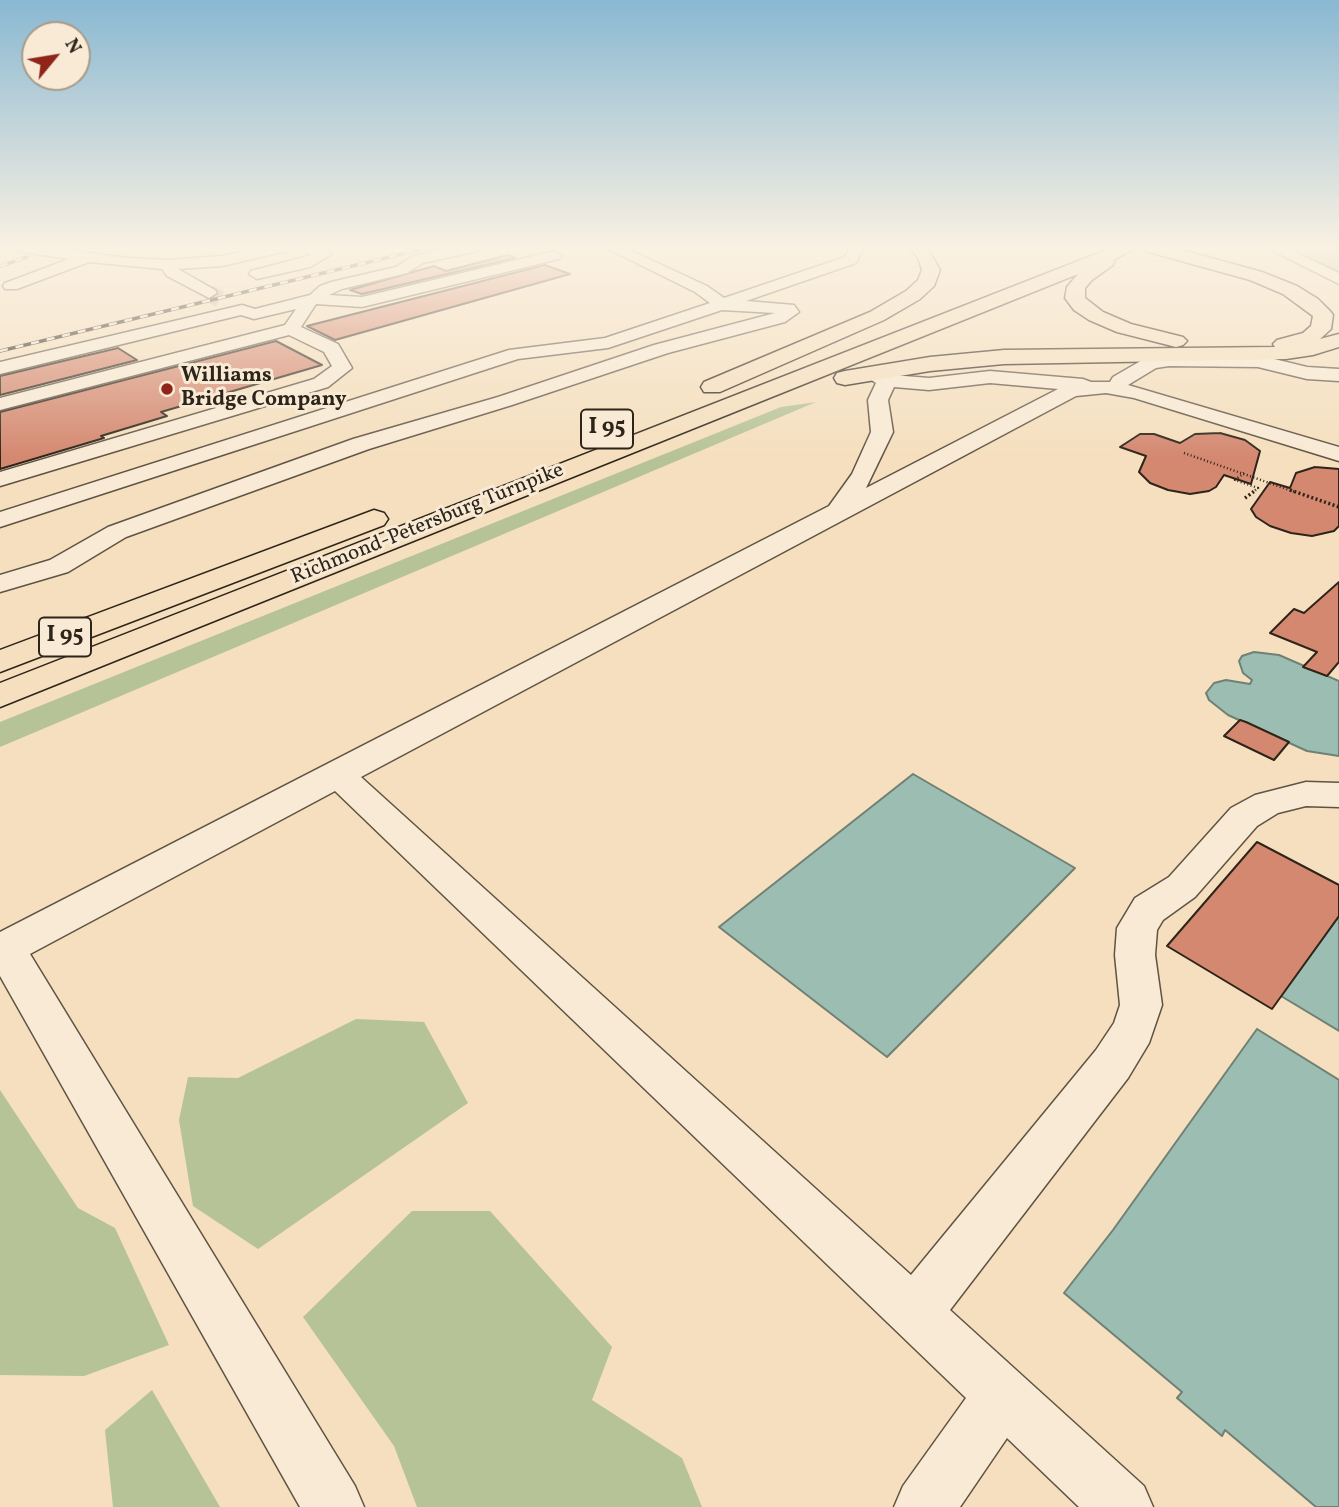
<!DOCTYPE html>
<html>
<head>
<meta charset="utf-8">
<style>
	body { margin:0 }
	#map { position:relative; width:1339px; height:1507px; overflow:hidden; background:#f5dfbe; font-family:Vollkorn,serif }
	canvas { display:block }
	.north { position:absolute; left:21px; top:21px; width:70px; height:70px; box-sizing:border-box; background:#f8ead5; border:2px solid #a79b8a; border-radius:50%; rotate:60deg; font-size:19px; font-weight:700; line-height:28px; text-align:center; color:#2d241a }
	.north::after { content:''; display:block; margin:auto; width:24px; height:32px; background:#8f2418; clip-path:polygon(50% 0,100% 100%,50% 72%,0 100%) }
</style>
</head>
<body>
<div id="map">
<canvas width="1339" height="1507"></canvas>
<div class="north">N</div>
</div>
<script>
const context = document.querySelector('canvas').getContext('2d');
context.lineJoin = 'round';
function paint(path, color) {
  context.fillStyle = color;
  context.fill(path, 'evenodd');
}
function toPath(rows) {
  const path = new Path2D();
  for (const r of rows) {
    path.moveTo(r[0], r[1]);
    for (let i = 2; i < r.length; i += 2) path.lineTo(r[i], r[i + 1]);
  }
  return path;
}
function strokePath(path, color, width, dash) {
  context.strokeStyle = color;
  context.lineWidth = width;
  context.lineCap = dash ? 'butt' : 'round';
  context.setLineDash(dash || []);
  context.stroke(path);
}
function drawText(font, color, halo, rows, align = 'center') {
  context.font = font + ' Vollkorn,serif';
  context.lineWidth = 6;
  context.setLineDash([]);
  context.textBaseline = 'middle';
  context.strokeStyle = halo;
  context.fillStyle = color;
  for (const [text, x, y, turn = 0] of rows) {
    context.save();
    context.translate(x, y);
    context.rotate((+turn || 0) * Math.PI / 180);
    context.textAlign = isNaN(turn) ? turn : align;
    if (halo) context.strokeText(text, 0, 0);
    context.fillText(text, 0, 0);
    context.restore();
  }
}
paint(toPath([
	[1277,247,1339,247,1339,276],
	[816,402,0,747,0,722,781,407],
	[356,1019,424,1022,468,1103,258,1249,193,1206,179,1120,188,1077,238,1078],
	[0,1090,78,1208,115,1228,169,1345,84,1376,0,1375],
	[412,1211,490,1211,612,1347,592,1400,682,1458,702,1507,417,1507,394,1446,303,1317],
	[152,1390,220,1507,113,1507,105,1430]
]), '#b6c396');
const water = toPath([
	[1254,652,1279,655,1339,681,1339,756,1307,751,1228,715,1209,700,1206,693,1214,683,1226,680,1250,684,1252,680,1243,673,1239,661,1242,656,1254,652],
	[913,774,1075,868,887,1057,719,927,913,774],
	[1339,916,1339,1031,1281,996,1339,916],
	[1257,1029,1339,1080,1339,1507,1316,1507,1225,1430,1222,1436,1177,1398,1182,1392,1064,1293,1113,1230,1257,1029]
]);
paint(water, '#9cbdb1');
strokePath(water, '#708075', 2);
const building = toPath([
	[508,255,515,258,362,294,350,290,434,266,446,271,508,255],
	[545,265,570,274,335,340,307,326,545,265],
	[276,341,322,365,161,412,167,416,101,436,104,438,0,469,0,412,276,341],
	[118,348,137,360,0,395,0,376,118,348],
	[1220,433,1245,440,1260,451,1251,484,1224,475,1216,487,1209,491,1190,494,1168,490,1150,483,1139,472,1146,456,1120,447,1140,434,1154,434,1180,443,1195,434,1220,433],
	[1315,467,1339,469,1339,526,1334,531,1312,536,1291,533,1270,526,1256,517,1251,509,1270,482,1290,488,1296,473,1315,467],
	[1339,582,1339,662,1327,676,1303,667,1317,652,1270,633,1294,609,1304,613,1339,582],
	[1240,720,1246,722,1289,742,1274,760,1224,736,1240,720],
	[1257,842,1339,885,1339,916,1272,1009,1167,946,1257,842]
]);
paint(building, '#d48870');
strokePath(building, '#2d241a', 2);
strokePath(toPath([
	[209,293,220,299]
]), '#cdba9d', 17, [17, 8]);
const minor = toPath([
	[10,247,49,247,127,258,167,260,222,256,265,247,293,247,291,250,222,266,178,269,215,290,217,293,209,298,167,276,162,269,89,262,17,289,5,289,3,286,5,283,69,259,17,251,10,247],
	[298,247,319,247,332,254,310,267,257,279,249,274,251,271,312,255,298,247],
	[455,247,485,247,478,251,423,263,407,273,342,289,329,295,362,297,554,251,562,256,559,259,362,307,316,304,301,327,338,344,352,368,328,387,0,486,0,472,314,379,332,366,324,352,289,335,0,410,0,398,285,325,296,309,254,319,241,315,0,374,0,362,242,305,255,309,310,295,320,286,331,282,396,267,413,256,455,247],
	[604,247,623,247,707,286,724,298,845,257,850,247,864,247,856,263,746,301,794,305,799,312,785,322,668,353,512,405,369,449,126,537,68,572,0,592,0,575,50,560,108,527,353,439,498,397,654,345,775,313,722,310,608,348,518,359,0,527,0,512,509,350,605,338,710,303,695,292,604,247],
	[1265,247,1284,247,1339,273,1339,284,1265,247],
	[1169,354,1258,355,1307,367,1339,369,1339,381,1307,379,1258,367,1169,366,1156,368,1128,385,1339,447,1339,461,1134,398,1106,393,1076,396,361,777,911,1275,1096,1050,1114,1023,1120,1005,1115,955,1117,928,1135,898,1169,877,1231,808,1255,795,1306,782,1339,783,1339,807,1306,806,1278,813,1257,826,1195,897,1163,920,1157,930,1155,955,1162,1005,1149,1043,1128,1078,950,1310,1144,1486,1153,1507,1079,1507,1007,1438,960,1507,894,1507,903,1486,966,1398,335,791,30,954,355,1486,364,1507,300,1507,0,976,0,932,829,506,852,474,871,432,868,400,876,383,865,376,862,372,865,368,879,368,892,375,929,378,990,371,1083,379,1091,382,1110,382,1113,377,1144,359,1169,354],
	[990,383,1058,389,866,488,893,432,888,400,894,387,929,390,990,383]
]);
const highway = toPath([
	[909,247,927,247,940,270,934,286,920,299,884,320,720,392,704,392,701,387,704,382,870,312,906,291,918,280,922,270,918,258,909,247],
	[1114,247,1138,247,1115,259,1113,265,1092,280,1085,288,1085,298,1103,312,1131,324,1183,337,1187,341,1183,345,1176,347,1117,332,1089,320,1074,310,1065,298,1067,287,1078,274,0,707,0,683,1114,247],
	[1143,247,1171,247,1262,272,1297,286,1318,299,1330,311,1333,315,1331,329,1320,339,1339,334,1339,347,1313,355,1286,359,1004,364,930,371,845,385,837,383,834,378,837,373,845,371,930,357,1004,350,1275,347,1273,344,1277,340,1303,333,1311,326,1313,316,1283,294,1250,280,1145,251,1143,247],
	[374,510,384,513,388,519,384,525,0,672,0,650,374,510]
]);
strokePath(minor, '#5f5343', 3);
strokePath(highway, '#2d241a', 3);
strokePath(toPath([
	[1184,453,1295,492],
	[1244,473,1235,480,1258,488,1253,492]
]), '#2d241a', 2.5, [1, 2.5]);
strokePath(toPath([
	[1290,490,1339,507],
	[1245,498,1256,490]
]), '#2d241a', 3.5, [2, 2.5]);
paint(minor, '#f8ead5');
paint(highway, '#f5dfbe');
const rail = toPath([
	[0,266,27,257],
	[0,351,431,247]
]);
strokePath(rail, '#2d241a', 3.5);
strokePath(rail, '#f8ead5', 2.5, [8]);
const sky = context.createLinearGradient(0, 0, 0, 458);
sky.addColorStop(0, '#89b8d2');
sky.addColorStop(0.54, '#faf1e2');
sky.addColorStop(1, '#faf1e200');
context.fillStyle = sky;
context.fillRect(0, 0, 1339, 458);
for (const [x, y, r, color] of [
	[167,389,7,"#8f2418"]
]) {
  const dot = new Path2D();
  dot.arc(x, y, r, 0, 2 * Math.PI);
  context.fillStyle = color;
  context.fill(dot);
  strokePath(dot, '#f8ead5', 2.5);
}
drawText('bold 21px', '#2d241a', '#f8ead5', [
	["Williams",181,377],
	["Bridge Company",181,401]
], 'left');
drawText('21px', '#2d241a', '#f8ead5', [
	["Richmond-Petersburg Turnpike",428,525,-22]
]);
for (const [x, y, w] of [
	[607,429,52],
	[65,637,52]
]) {
  const box = new Path2D();
  box.roundRect(x - w / 2, y - 19.5, w, 39, 5);
  context.fillStyle = '#f8ead5';
  context.fill(box);
  strokePath(box, '#2d241a', 2);
}
drawText('bold 23px', '#2d241a', null, [
	["I 95",607,429],
	["I 95",65,637]
]);
</script>
</body>
</html>
